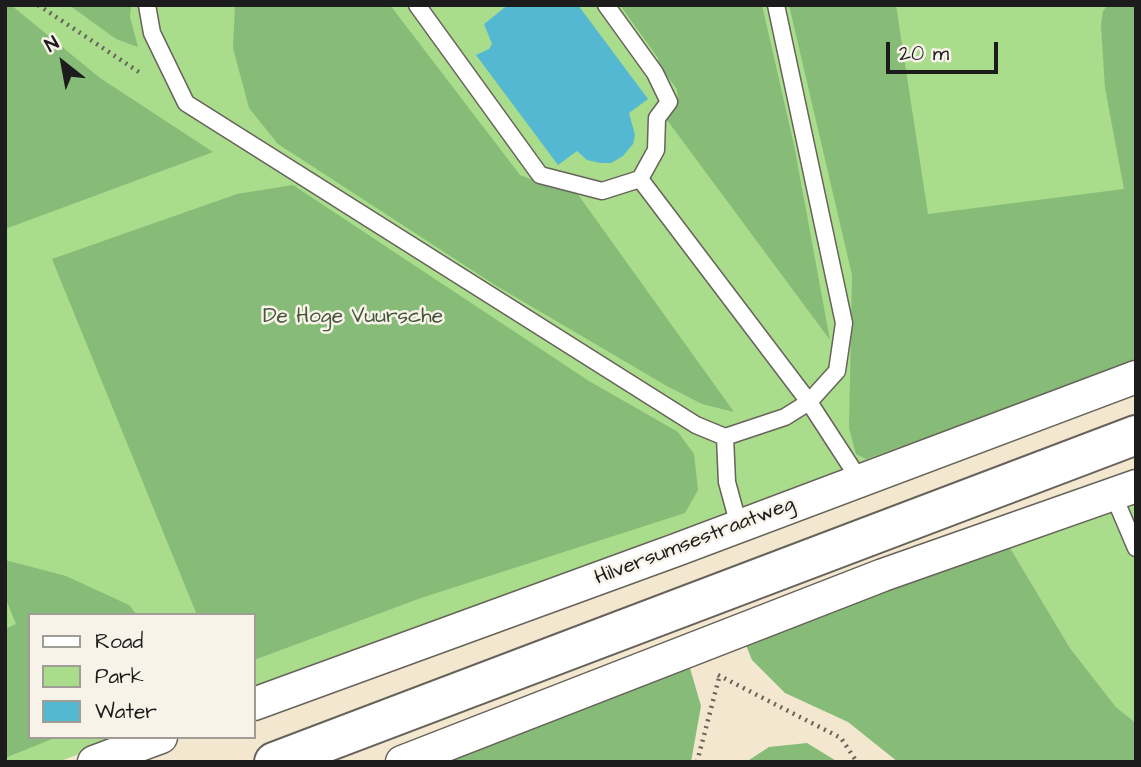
<!DOCTYPE html>
<html>
<head>
<meta charset="utf-8">
<style>
	body { margin:0 }
	#map { position:relative; width:1141px; height:767px; overflow:hidden; background:#f3e7d0; font-family:"Architects Daughter",sans-serif }
	canvas { display:block }
	.frame { position:absolute; inset:0; border:7px solid #1c1c1c; pointer-events:none }
	.legend { position:absolute; left:28px; top:613px; width:228px; height:126px; box-sizing:border-box; background:#f7f3e8; border:2px solid #9f9d96; margin:0; padding:9px 12px; list-style:none; font-size:21px; color:#1c1c1c }
	.legend li { display:flex; align-items:center; gap:14px; height:35px }
	.legend b { width:35px; border:2px solid #9f9d96 }
	.north { position:absolute; left:28px; top:28px; width:70px; height:70px; -webkit-text-stroke:5px #f7f3e8; paint-order:stroke; rotate:329deg; font-size:19px; font-weight:700; line-height:28px; text-align:center; color:#1c1c1c }
	.north::after { content:''; display:block; margin:auto; width:24px; height:32px; background:#1c1c1c; clip-path:polygon(50% 0,100% 100%,50% 72%,0 100%) }
	.scale { position:absolute; left:886px; top:42px; width:112px; height:32px; box-sizing:border-box; border:4px solid #1c1c1c; border-top:0; padding-left:9px; font-size:21px; line-height:24px; white-space:nowrap; color:#1c1c1c; -webkit-text-stroke:5px #f7f3e8; paint-order:stroke }
</style>
</head>
<body>
<div id="map">
<canvas width="1141" height="767"></canvas>
<div class="frame"></div>
<ul class="legend">
<li><b style="height:9px;background:#fff"></b>Road</li>
<li><b style="height:19px;background:#a9dc8b"></b>Park</li>
<li><b style="height:19px;background:#55b8d3"></b>Water</li>
</ul>
<div class="north">N</div>
<div class="scale">20 m</div>
</div>
<script>
const context = document.querySelector('canvas').getContext('2d');
context.lineJoin = 'round';
function paint(path, color) {
  context.fillStyle = color;
  context.fill(path, 'evenodd');
}
function toPath(rows) {
  const path = new Path2D();
  for (const r of rows) {
    path.moveTo(r[0], r[1]);
    for (let i = 2; i < r.length; i += 2) path.lineTo(r[i], r[i + 1]);
  }
  return path;
}
function strokePath(path, color, width, dash) {
  context.strokeStyle = color;
  context.lineWidth = width;
  context.lineCap = dash ? 'butt' : 'round';
  context.setLineDash(dash || []);
  context.stroke(path);
}
function drawText(font, color, halo, rows, align = 'center') {
  context.font = font + ' "Architects Daughter",sans-serif';
  context.lineWidth = 5;
  context.setLineDash([]);
  context.textBaseline = 'middle';
  context.strokeStyle = halo;
  context.fillStyle = color;
  for (const [text, x, y, turn = 0] of rows) {
    context.save();
    context.translate(x, y);
    context.rotate((+turn || 0) * Math.PI / 180);
    context.textAlign = isNaN(turn) ? turn : align;
    if (halo) context.strokeText(text, 0, 0);
    context.fillText(text, 0, 0);
    context.restore();
  }
}
paint(toPath([
	[5,5,1136,5,1136,364,923,439,254,689,254,615,30,615,30,737,124,737,58,762,5,762],
	[1136,497,1136,723,1116,707,1070,648,1006,541]
]), '#a9dc8b');
paint(toPath([
	[5,5,11,5,100,78,213,152,5,229],
	[69,5,131,5,130,17,138,47,116,39],
	[235,5,390,5,520,175,551,187,574,189,734,412,702,404,665,385,495,285,278,144,249,108,233,48],
	[620,5,762,5,794,145,830,340,667,120,678,101,677,89,660,67,658,58],
	[789,5,896,5,928,214,1124,189,1105,88,1101,25,1103,11,1108,5,1136,5,1136,363,866,459,856,454,849,428,852,275],
	[293,185,589,381,678,432,694,454,698,490,685,513,421,598,254,660,254,615,197,615,52,259,237,194],
	[1006,541,1070,648,1116,707,1136,723,1136,762,898,762,848,722,785,693,752,660,740,631],
	[5,560,66,576,129,605,137,615,30,615,30,737,57,737,5,758,5,629,16,624,5,597],
	[685,651,701,706,691,762,381,762],
	[807,743,838,762,746,762,769,747]
]), '#86bc77');
paint(toPath([
	[508,5,578,5,648,99,629,113,635,135,633,144,623,156,611,163,600,163,587,160,577,151,558,165,476,55,489,49,492,44,484,24]
]), '#55b8d3');
const lane = toPath([
	[147,5,152,33,186,103,696,425,725,437,785,417,809,402,837,371,844,323,776,5],
	[417,5,540,175,602,191,640,179],
	[606,5,655,73,669,102,657,118,656,150,640,179,809,402,859,479],
	[725,437,727,482,739,526],
	[1113,494,1136,548]
]);
const street = toPath([
	[254,704,676,550,1136,377],
	[94,762,161,737],
	[402,762,883,575,1136,486]
]);
const primary = toPath([
	[274,762,1136,435]
]);
strokePath(lane, '#67635b', 19);
strokePath(street, '#67635b', 35);
strokePath(primary, '#67635b', 42);
strokePath(toPath([
	[38,5,139,72],
	[718,675,841,738,857,762],
	[697,762,719,678]
]), '#67635b', 4.5, [2, 5]);
strokePath(lane, '#fff', 16);
strokePath(street, '#fff', 32);
strokePath(primary, '#fff', 38);
drawText('21px', '#46563d', '#f7f3e8', [
	["De Hoge Vuursche",353,318]
]);
drawText('21px', '#1c1c1c', '#f7f3e8', [
	["Hilversumsestraatweg",695,542,-21]
]);
</script>
</body>
</html>
